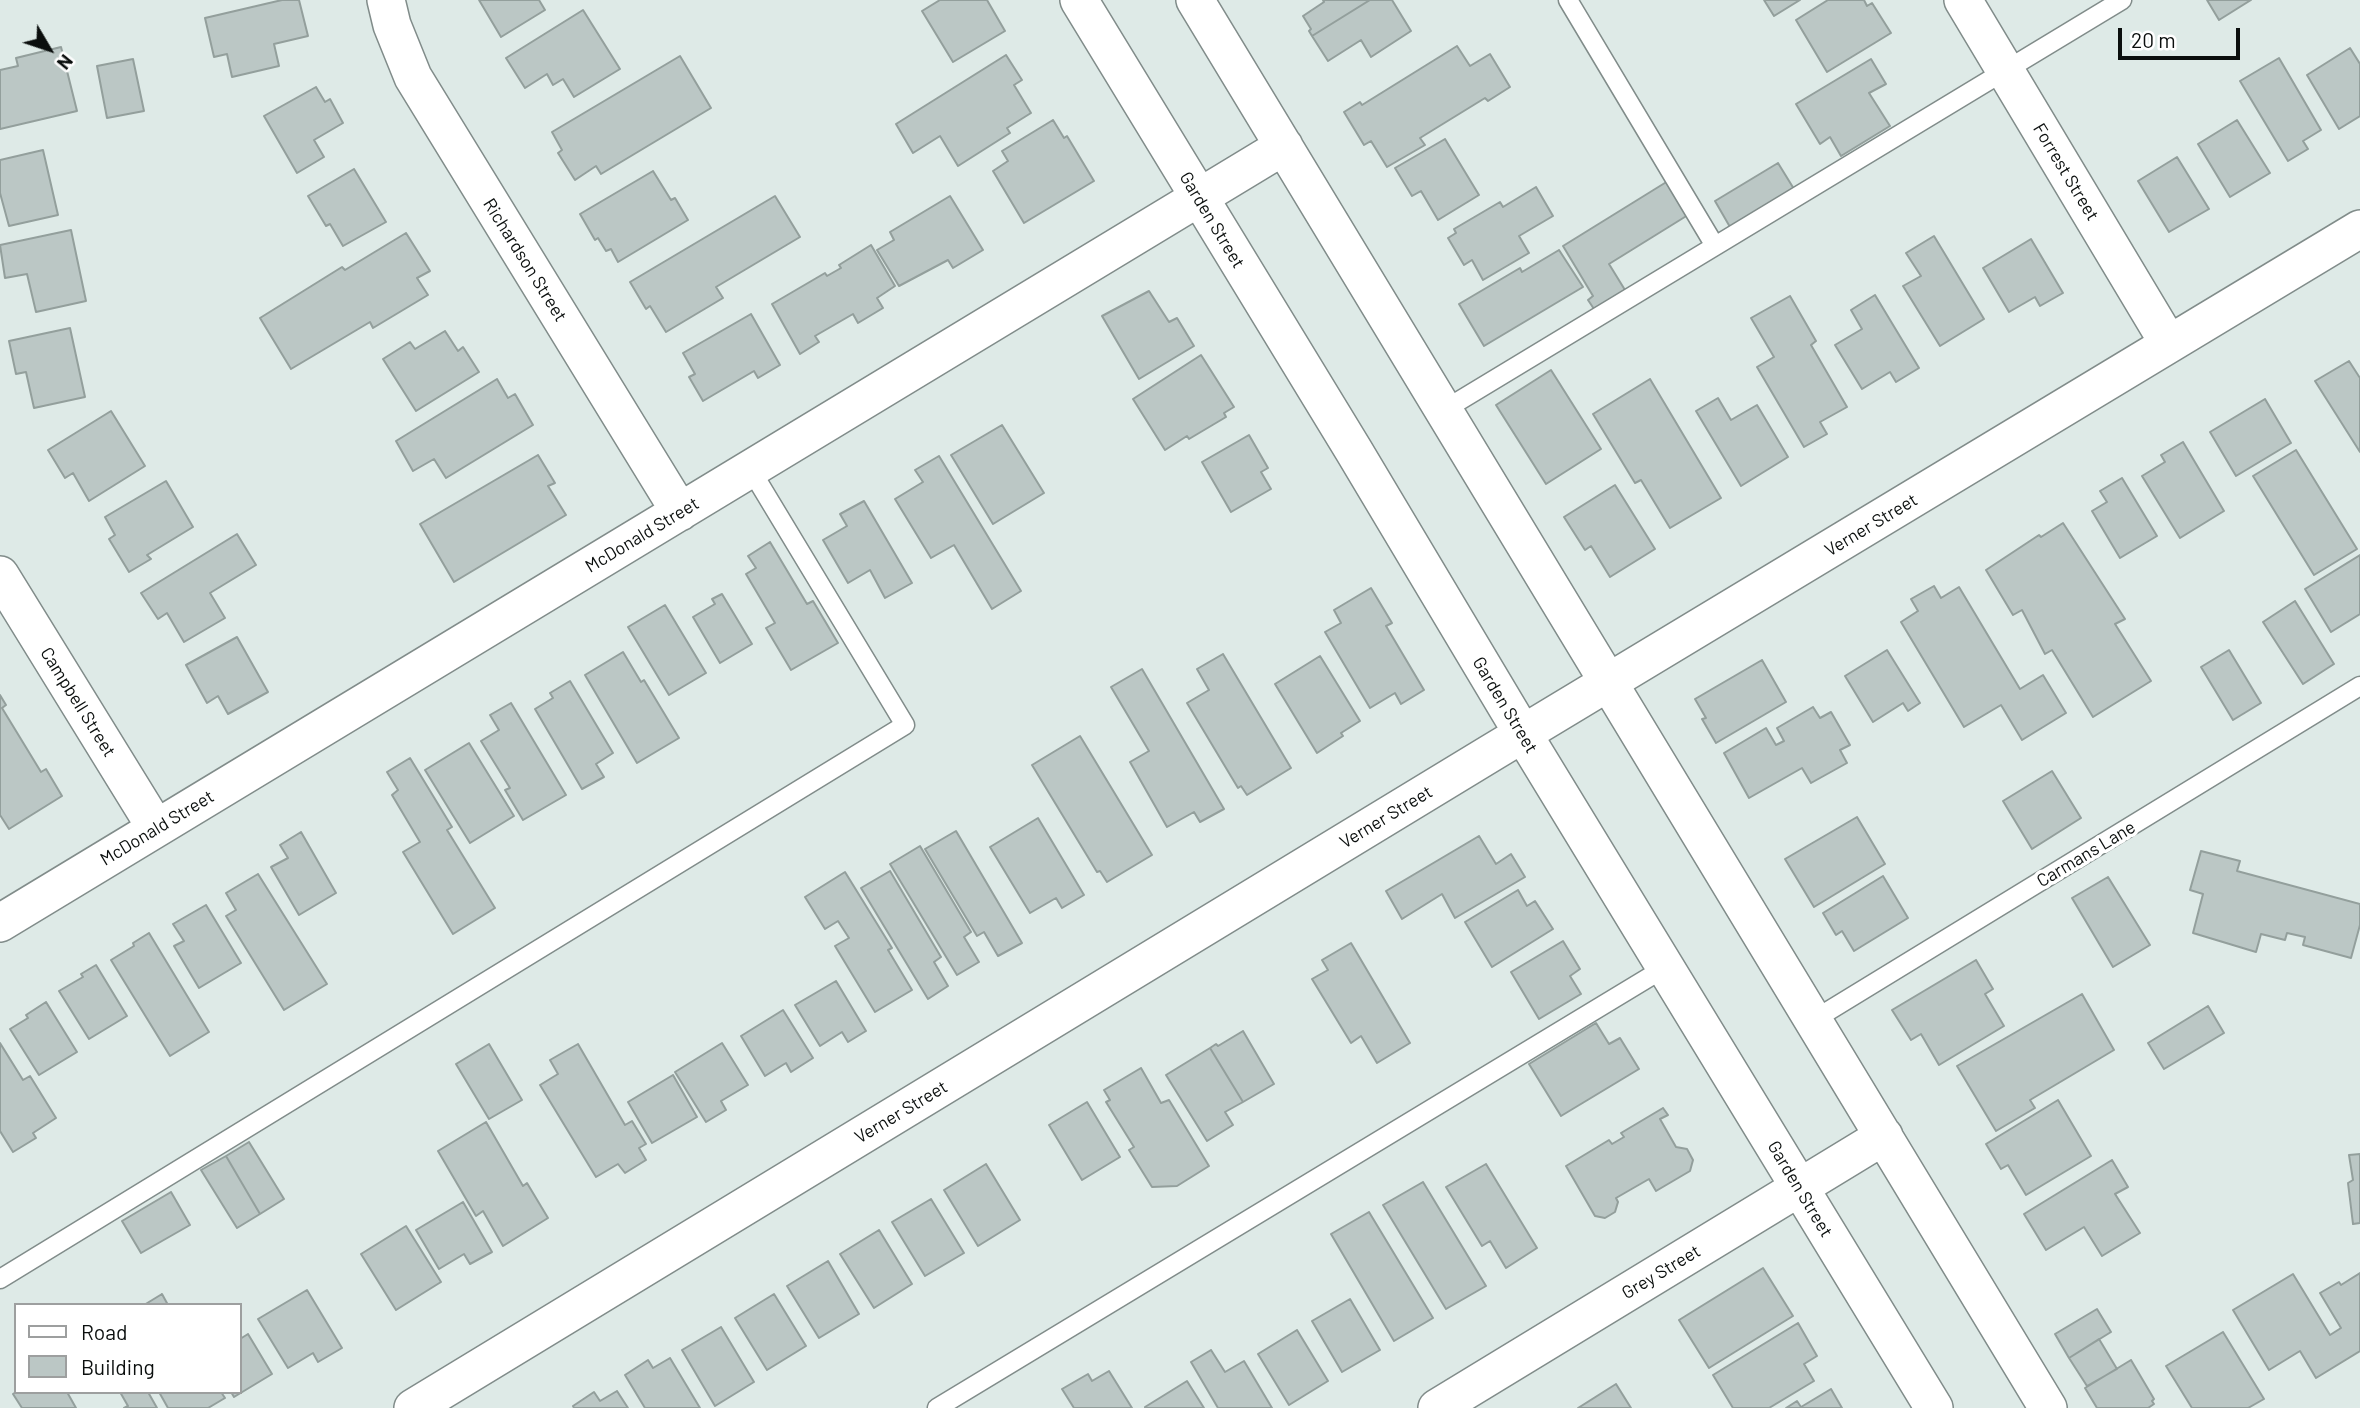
<!DOCTYPE html>
<html>
<head>
<meta charset="utf-8">
<style>
	body { margin:0 }
	#map { position:relative; width:2360px; height:1408px; overflow:hidden; background:#deeae7; font-family:Barlow,sans-serif }
	canvas { display:block }
	.legend { position:absolute; left:14px; top:1303px; width:228px; height:91px; box-sizing:border-box; background:#fff; border:2px solid #9d9f9f; margin:0; padding:9px 12px; list-style:none; font-size:21px; color:#0b0f0e }
	.legend li { display:flex; align-items:center; gap:14px; height:35px }
	.legend b { width:35px; border:2px solid #9d9f9f }
	.north { position:absolute; left:14px; top:14px; width:70px; height:70px; -webkit-text-stroke:5px #fff; paint-order:stroke; rotate:129deg; font-size:19px; font-weight:700; line-height:28px; text-align:center; color:#0b0f0e }
	.north::after { content:''; display:block; margin:auto; width:24px; height:32px; background:#0b0f0e; clip-path:polygon(50% 0,100% 100%,50% 72%,0 100%) }
	.scale { position:absolute; left:2118px; top:28px; width:122px; height:32px; box-sizing:border-box; border:4px solid #0b0f0e; border-top:0; padding-left:9px; font-size:21px; line-height:24px; white-space:nowrap; color:#0b0f0e; -webkit-text-stroke:5px #fff; paint-order:stroke }
</style>
</head>
<body>
<div id="map">
<canvas width="2360" height="1408"></canvas>
<ul class="legend">
<li><b style="height:9px;background:#fff"></b>Road</li>
<li><b style="height:19px;background:#bbc7c5"></b>Building</li>
</ul>
<div class="north">N</div>
<div class="scale">20 m</div>
</div>
<script>
const context = document.querySelector('canvas').getContext('2d');
context.lineJoin = 'round';
function paint(path, color) {
  context.fillStyle = color;
  context.fill(path, 'evenodd');
}
function toPath(rows) {
  const path = new Path2D();
  for (const r of rows) {
    path.moveTo(r[0], r[1]);
    for (let i = 2; i < r.length; i += 2) path.lineTo(r[i], r[i + 1]);
  }
  return path;
}
function strokePath(path, color, width, dash) {
  context.strokeStyle = color;
  context.lineWidth = width;
  context.lineCap = dash ? 'butt' : 'round';
  context.setLineDash(dash || []);
  context.stroke(path);
}
function drawText(font, color, halo, rows, align = 'center') {
  context.font = font + ' Barlow,sans-serif';
  context.lineWidth = 7;
  context.setLineDash([]);
  context.textBaseline = 'middle';
  context.strokeStyle = halo;
  context.fillStyle = color;
  for (const [text, x, y, turn = 0] of rows) {
    context.save();
    context.translate(x, y);
    context.rotate((+turn || 0) * Math.PI / 180);
    context.textAlign = isNaN(turn) ? turn : align;
    if (halo) context.strokeText(text, 0, 0);
    context.fillText(text, 0, 0);
    context.restore();
  }
}
const building = toPath([
	[282,0,299,0,308,36,274,44,279,66,232,77,227,54,214,57,205,18,282,0],
	[479,0,539,0,545,10,501,37,479,0],
	[940,0,987,0,1005,31,953,62,922,11,940,0],
	[1323,0,1370,0,1312,36,1309,31,1311,29,1303,16,1324,2,1323,0],
	[1370,0,1392,0,1411,31,1371,57,1361,40,1328,61,1312,36,1370,0],
	[1764,0,1800,0,1774,16,1764,0],
	[1828,0,1864,0,1867,6,1872,3,1891,33,1827,72,1796,20,1828,0],
	[2207,0,2251,0,2219,20,2207,0],
	[583,10,620,69,574,97,563,79,553,85,547,74,525,88,506,58,583,10],
	[1457,46,1470,66,1490,54,1510,87,1488,101,1485,98,1420,138,1425,145,1387,167,1371,141,1364,145,1344,112,1360,102,1362,105,1457,46],
	[61,47,77,111,0,129,0,70,18,66,16,58,61,47],
	[2350,48,2360,64,2360,116,2339,129,2307,75,2350,48],
	[1006,55,1022,80,1014,85,1031,113,1007,128,1010,133,958,166,940,136,913,153,896,124,1006,55],
	[680,56,711,108,601,174,596,166,575,180,558,153,562,150,552,132,680,56],
	[2279,58,2321,130,2303,141,2308,149,2288,161,2240,81,2279,58],
	[133,59,144,111,107,118,97,66,133,59],
	[1871,59,1886,84,1869,93,1890,126,1841,156,1830,137,1820,144,1796,104,1871,59],
	[316,87,325,102,330,99,343,123,314,140,324,157,297,173,264,116,316,87],
	[1053,120,1064,138,1067,136,1094,181,1024,223,993,171,1008,161,1002,151,1053,120],
	[2237,120,2270,173,2230,197,2198,144,2237,120],
	[1445,139,1479,195,1438,220,1421,191,1412,196,1395,168,1445,139],
	[43,150,58,215,9,226,0,193,0,160,43,150],
	[2177,157,2209,209,2169,232,2138,181,2177,157],
	[1778,163,1794,189,1730,227,1715,201,1778,163],
	[354,169,386,222,343,246,330,224,326,226,308,196,354,169],
	[653,171,671,200,675,198,688,220,618,262,611,249,606,251,598,238,595,240,580,214,653,171],
	[1668,181,1688,215,1609,264,1625,290,1594,309,1588,300,1593,296,1563,246,1668,181],
	[1536,187,1553,216,1519,236,1529,253,1483,280,1472,260,1464,265,1448,238,1456,233,1454,229,1500,202,1503,207,1536,187],
	[775,196,800,237,716,287,723,298,666,332,650,306,646,309,630,282,775,196],
	[950,196,983,250,953,268,948,260,899,286,877,250,894,240,890,232,950,196],
	[71,230,86,301,36,312,27,274,5,278,0,245,71,230],
	[406,233,430,271,417,278,428,295,373,328,370,322,291,369,260,318,342,267,345,270,406,233],
	[1934,236,1984,319,1940,346,1903,286,1921,276,1906,253,1934,236],
	[2031,239,2063,293,2040,306,2035,297,2009,312,1983,268,2031,239],
	[871,245,895,286,877,298,883,308,858,323,853,314,815,336,819,342,800,354,772,304,825,273,827,276,841,268,839,265,871,245],
	[1559,250,1583,287,1484,346,1459,304,1520,268,1522,272,1559,250],
	[1149,291,1169,322,1177,318,1194,346,1139,379,1102,316,1149,291],
	[1875,295,1919,368,1896,382,1890,372,1862,389,1835,345,1862,329,1851,310,1875,295],
	[1790,296,1816,341,1811,345,1847,407,1820,422,1827,434,1804,447,1757,367,1774,357,1751,318,1790,296],
	[751,314,780,365,758,378,754,371,703,401,689,377,695,374,683,353,751,314],
	[70,328,85,397,34,408,26,372,16,374,9,341,70,328],
	[445,331,458,351,463,347,479,372,416,411,383,359,410,342,415,349,445,331],
	[1201,355,1234,407,1224,413,1226,417,1189,439,1187,436,1165,450,1133,399,1201,355],
	[2349,361,2360,378,2360,452,2315,381,2349,361],
	[1551,370,1601,449,1546,484,1496,405,1551,370],
	[497,379,508,398,515,394,533,425,446,478,434,459,413,471,396,441,497,379],
	[1650,379,1721,498,1670,528,1641,480,1635,483,1593,414,1650,379],
	[1718,398,1731,420,1757,405,1788,457,1741,486,1696,411,1718,398],
	[2265,399,2291,443,2236,476,2210,432,2265,399],
	[111,411,145,466,89,501,73,473,65,478,48,450,111,411],
	[1002,425,1044,493,993,524,951,455,1002,425],
	[1249,435,1268,468,1261,472,1271,489,1231,512,1202,462,1249,435],
	[2183,442,2224,511,2180,538,2142,476,2165,462,2161,455,2183,442],
	[2296,450,2357,549,2314,575,2253,476,2296,450],
	[538,455,555,483,548,486,566,515,454,582,420,524,538,455],
	[939,456,1021,591,992,609,954,545,931,558,895,499,923,482,915,470,939,456],
	[2122,478,2157,536,2120,558,2092,511,2107,502,2100,491,2122,478],
	[166,481,193,527,147,555,151,559,129,572,109,539,115,535,105,517,166,481],
	[1615,485,1655,549,1610,577,1591,546,1585,550,1564,517,1615,485],
	[864,501,912,583,885,598,870,570,848,583,823,540,847,526,840,514,864,501],
	[2063,523,2125,619,2115,624,2151,681,2093,717,2052,650,2045,654,2022,610,2013,615,1986,570,2039,535,2041,537,2063,523],
	[237,534,256,565,210,593,225,618,184,642,167,613,158,619,141,593,237,534],
	[770,542,807,604,813,601,838,643,791,670,766,628,775,623,746,574,756,568,748,556,770,542],
	[2360,555,2360,614,2331,632,2305,589,2360,555],
	[1934,586,1941,598,1959,587,2020,689,2043,675,2066,713,2022,740,2001,705,1964,727,1901,622,1918,611,1911,599,1934,586],
	[1371,588,1392,623,1386,626,1424,690,1401,704,1395,693,1370,708,1325,632,1341,623,1334,610,1371,588],
	[722,594,752,644,720,663,693,617,715,604,712,599,722,594],
	[2295,601,2334,664,2303,684,2263,622,2295,601],
	[665,605,706,673,669,695,628,627,665,605],
	[237,637,268,692,228,714,218,696,207,703,186,665,237,637],
	[1887,650,1920,703,1908,711,1903,703,1873,722,1845,676,1887,650],
	[2229,650,2261,703,2233,720,2201,667,2229,650],
	[623,652,641,682,644,680,679,738,637,763,585,675,623,652],
	[1223,654,1291,768,1247,795,1241,786,1238,788,1187,703,1209,690,1197,669,1223,654],
	[1320,656,1360,721,1341,733,1343,736,1317,753,1275,684,1320,656],
	[1762,660,1786,702,1716,743,1702,719,1706,718,1695,699,1762,660],
	[1142,669,1224,809,1200,822,1194,812,1167,827,1130,762,1149,751,1111,687,1142,669],
	[570,681,613,753,596,764,604,777,582,789,535,709,553,698,550,693,570,681],
	[0,695,6,705,2,708,41,772,46,769,62,796,9,829,0,815,0,695],
	[511,703,566,795,523,820,505,790,510,788,481,741,499,730,490,715,511,703],
	[1813,707,1820,718,1831,712,1850,745,1840,750,1847,763,1811,783,1802,768,1749,798,1724,753,1766,728,1776,745,1784,741,1777,728,1813,707],
	[1080,736,1152,855,1107,882,1100,871,1097,872,1032,765,1080,736],
	[469,743,514,816,470,843,425,770,469,743],
	[410,758,452,827,447,830,495,908,453,934,403,852,420,842,392,795,398,790,387,772,410,758],
	[2052,771,2081,818,2032,849,2003,801,2052,771],
	[1857,817,1885,864,1814,907,1785,859,1857,817],
	[1038,818,1084,895,1062,908,1056,898,1030,913,990,847,1038,818],
	[956,831,1022,943,998,956,984,932,977,936,925,849,956,831],
	[301,832,336,893,299,915,271,867,288,858,280,845,301,832],
	[1479,836,1496,864,1511,854,1525,877,1455,918,1442,894,1402,919,1386,891,1479,836],
	[920,846,971,932,964,937,979,962,957,975,890,864,920,846],
	[2201,851,2240,861,2237,871,2360,904,2360,925,2351,958,2303,945,2305,937,2287,933,2285,940,2261,934,2256,952,2193,933,2203,894,2190,890,2201,851],
	[890,871,941,957,934,962,948,986,928,999,861,888,890,871],
	[845,872,892,948,888,950,912,990,875,1012,835,946,849,938,838,921,825,929,805,897,845,872],
	[258,874,327,984,284,1010,226,916,236,910,226,893,258,874],
	[1883,876,1908,918,1854,951,1842,931,1836,935,1823,913,1883,876],
	[2108,877,2150,945,2113,967,2072,898,2108,877],
	[1518,890,1527,906,1535,901,1553,929,1492,967,1465,922,1518,890],
	[206,905,241,963,199,988,174,946,184,941,173,924,206,905],
	[149,933,209,1032,170,1056,111,960,134,946,133,943,149,933],
	[1563,941,1580,969,1570,976,1581,994,1539,1019,1511,972,1563,941],
	[1351,943,1410,1043,1377,1063,1361,1036,1351,1043,1312,979,1328,970,1322,960,1351,943],
	[1976,960,1993,989,1985,994,2004,1026,1939,1065,1921,1034,1911,1040,1892,1010,1976,960],
	[96,965,127,1016,89,1039,59,991,83,977,81,974,96,965],
	[836,981,866,1031,848,1042,842,1032,820,1046,795,1005,836,981],
	[2082,994,2114,1050,2030,1100,2035,1108,1996,1131,1957,1066,2082,994],
	[46,1002,77,1052,39,1075,10,1029,28,1018,26,1015,46,1002],
	[2208,1006,2224,1033,2164,1069,2148,1043,2208,1006],
	[783,1010,813,1058,791,1072,786,1063,765,1076,741,1036,783,1010],
	[1596,1023,1609,1044,1620,1038,1639,1069,1561,1116,1529,1064,1596,1023],
	[1243,1031,1274,1084,1243,1102,1210,1048,1216,1044,1218,1046,1243,1031],
	[0,1043,23,1080,30,1076,56,1118,33,1133,36,1138,13,1152,0,1131,0,1043],
	[722,1043,748,1085,721,1101,726,1110,706,1122,675,1072,722,1043],
	[489,1044,522,1100,489,1119,456,1064,489,1044],
	[578,1044,625,1125,632,1121,646,1144,639,1148,646,1160,625,1173,618,1164,596,1177,540,1085,558,1074,550,1060,578,1044],
	[1210,1048,1243,1102,1225,1112,1233,1125,1207,1141,1166,1075,1210,1048],
	[1141,1068,1161,1103,1169,1100,1209,1166,1177,1186,1152,1187,1129,1150,1134,1147,1106,1102,1110,1100,1104,1090,1141,1068],
	[673,1075,697,1117,652,1143,628,1102,673,1075],
	[2058,1100,2091,1156,2026,1195,2008,1165,2001,1169,1986,1144,2058,1100],
	[1087,1102,1120,1157,1082,1180,1049,1125,1087,1102],
	[1663,1108,1668,1115,1660,1119,1676,1147,1687,1149,1693,1160,1690,1171,1656,1191,1649,1179,1616,1198,1618,1202,1615,1212,1605,1218,1595,1216,1566,1166,1609,1140,1612,1144,1624,1137,1621,1133,1663,1108],
	[486,1122,523,1186,527,1183,548,1218,503,1246,483,1211,476,1216,438,1151,486,1122],
	[249,1142,284,1199,260,1214,226,1156,249,1142],
	[2360,1154,2360,1223,2353,1224,2348,1183,2353,1180,2349,1155,2360,1154],
	[226,1156,260,1214,237,1228,201,1170,226,1156],
	[2112,1160,2128,1187,2115,1194,2140,1233,2102,1256,2084,1227,2046,1250,2024,1214,2112,1160],
	[986,1164,1020,1220,978,1246,944,1190,986,1164],
	[1486,1164,1537,1248,1506,1268,1490,1241,1482,1246,1446,1187,1486,1164],
	[1423,1182,1486,1286,1446,1309,1383,1205,1423,1182],
	[171,1192,190,1225,141,1253,122,1221,171,1192],
	[931,1199,964,1253,925,1276,892,1222,931,1199],
	[463,1202,492,1252,470,1264,464,1254,439,1269,416,1230,463,1202],
	[1369,1212,1433,1318,1394,1341,1331,1234,1369,1212],
	[406,1226,441,1282,396,1310,361,1254,406,1226],
	[879,1230,912,1284,874,1308,840,1254,879,1230],
	[828,1261,859,1314,819,1338,787,1286,828,1261],
	[1763,1268,1793,1316,1709,1368,1679,1320,1763,1268],
	[2360,1273,2360,1351,2316,1378,2300,1351,2269,1370,2233,1310,2293,1274,2330,1335,2341,1328,2320,1293,2339,1282,2341,1285,2360,1273],
	[307,1290,342,1348,318,1362,313,1353,288,1368,258,1319,307,1290],
	[162,1294,168,1305,144,1305,162,1294],
	[774,1294,806,1346,767,1370,735,1318,774,1294],
	[1350,1299,1380,1350,1342,1372,1312,1321,1350,1299],
	[2097,1309,2111,1332,2069,1358,2055,1334,2097,1309],
	[1798,1323,1817,1356,1804,1364,1814,1381,1769,1408,1733,1408,1713,1375,1798,1323],
	[721,1327,754,1382,715,1406,682,1350,721,1327],
	[1297,1330,1328,1381,1289,1405,1258,1354,1297,1330],
	[2223,1332,2264,1399,2248,1408,2192,1408,2166,1366,2223,1332],
	[248,1334,272,1374,234,1397,231,1392,240,1392,240,1339,248,1334],
	[2099,1339,2117,1369,2087,1386,2069,1358,2099,1339],
	[1211,1350,1225,1372,1244,1361,1272,1408,1218,1408,1191,1362,1211,1350],
	[670,1358,700,1408,645,1408,625,1375,648,1360,653,1368,670,1358],
	[2131,1360,2154,1399,2152,1401,2154,1404,2148,1408,2097,1408,2085,1388,2131,1360],
	[1109,1371,1132,1408,1074,1408,1062,1389,1088,1374,1092,1381,1109,1371],
	[1187,1381,1204,1408,1145,1408,1145,1407,1187,1381],
	[1616,1384,1631,1408,1578,1408,1616,1384],
	[1831,1389,1842,1408,1786,1408,1797,1401,1801,1407,1831,1389],
	[617,1391,628,1408,574,1408,573,1406,594,1392,600,1401,617,1391],
	[16,1392,67,1392,76,1408,22,1408,13,1394,16,1392],
	[120,1392,148,1392,157,1408,124,1408,128,1406,120,1392],
	[159,1392,221,1392,225,1398,208,1408,168,1408,159,1392]
]);
paint(building, '#bbc7c5');
strokePath(building, '#939f9c', 2);
const service = toPath([
	[1568,0,1715,246],
	[1444,410,2122,0],
	[1812,1021,2360,686],
	[0,1279,905,725,751,470],
	[937,1408,1666,967]
]);
const minor = toPath([
	[386,0,392,25,413,77,680,512],
	[1079,0,1354,451,1523,734,1934,1408],
	[1195,0,2048,1408],
	[1963,0,2169,344],
	[0,575,156,828],
	[0,923,1284,146],
	[413,1408,1491,753,2360,229],
	[1437,1408,1884,1136]
]);
strokePath(service, '#818c8a', 21);
strokePath(minor, '#818c8a', 40);
strokePath(service, '#fff', 18);
strokePath(minor, '#fff', 37);
drawText('18px', '#0b0f0e', '#fff', [
	["Forrest Street",2066,172,59],
	["Garden Street",1212,220,59],
	["Richardson Street",525,260,58],
	["Verner Street",1871,525,-31],
	["McDonald Street",642,535,-31],
	["Campbell Street",78,702,58],
	["Garden Street",1505,705,59],
	["Verner Street",1386,817,-31],
	["McDonald Street",157,828,-31],
	["Carmans Lane",2086,854,-31],
	["Verner Street",901,1112,-31],
	["Garden Street",1800,1189,59],
	["Grey Street",1661,1272,-31]
]);
</script>
</body>
</html>
